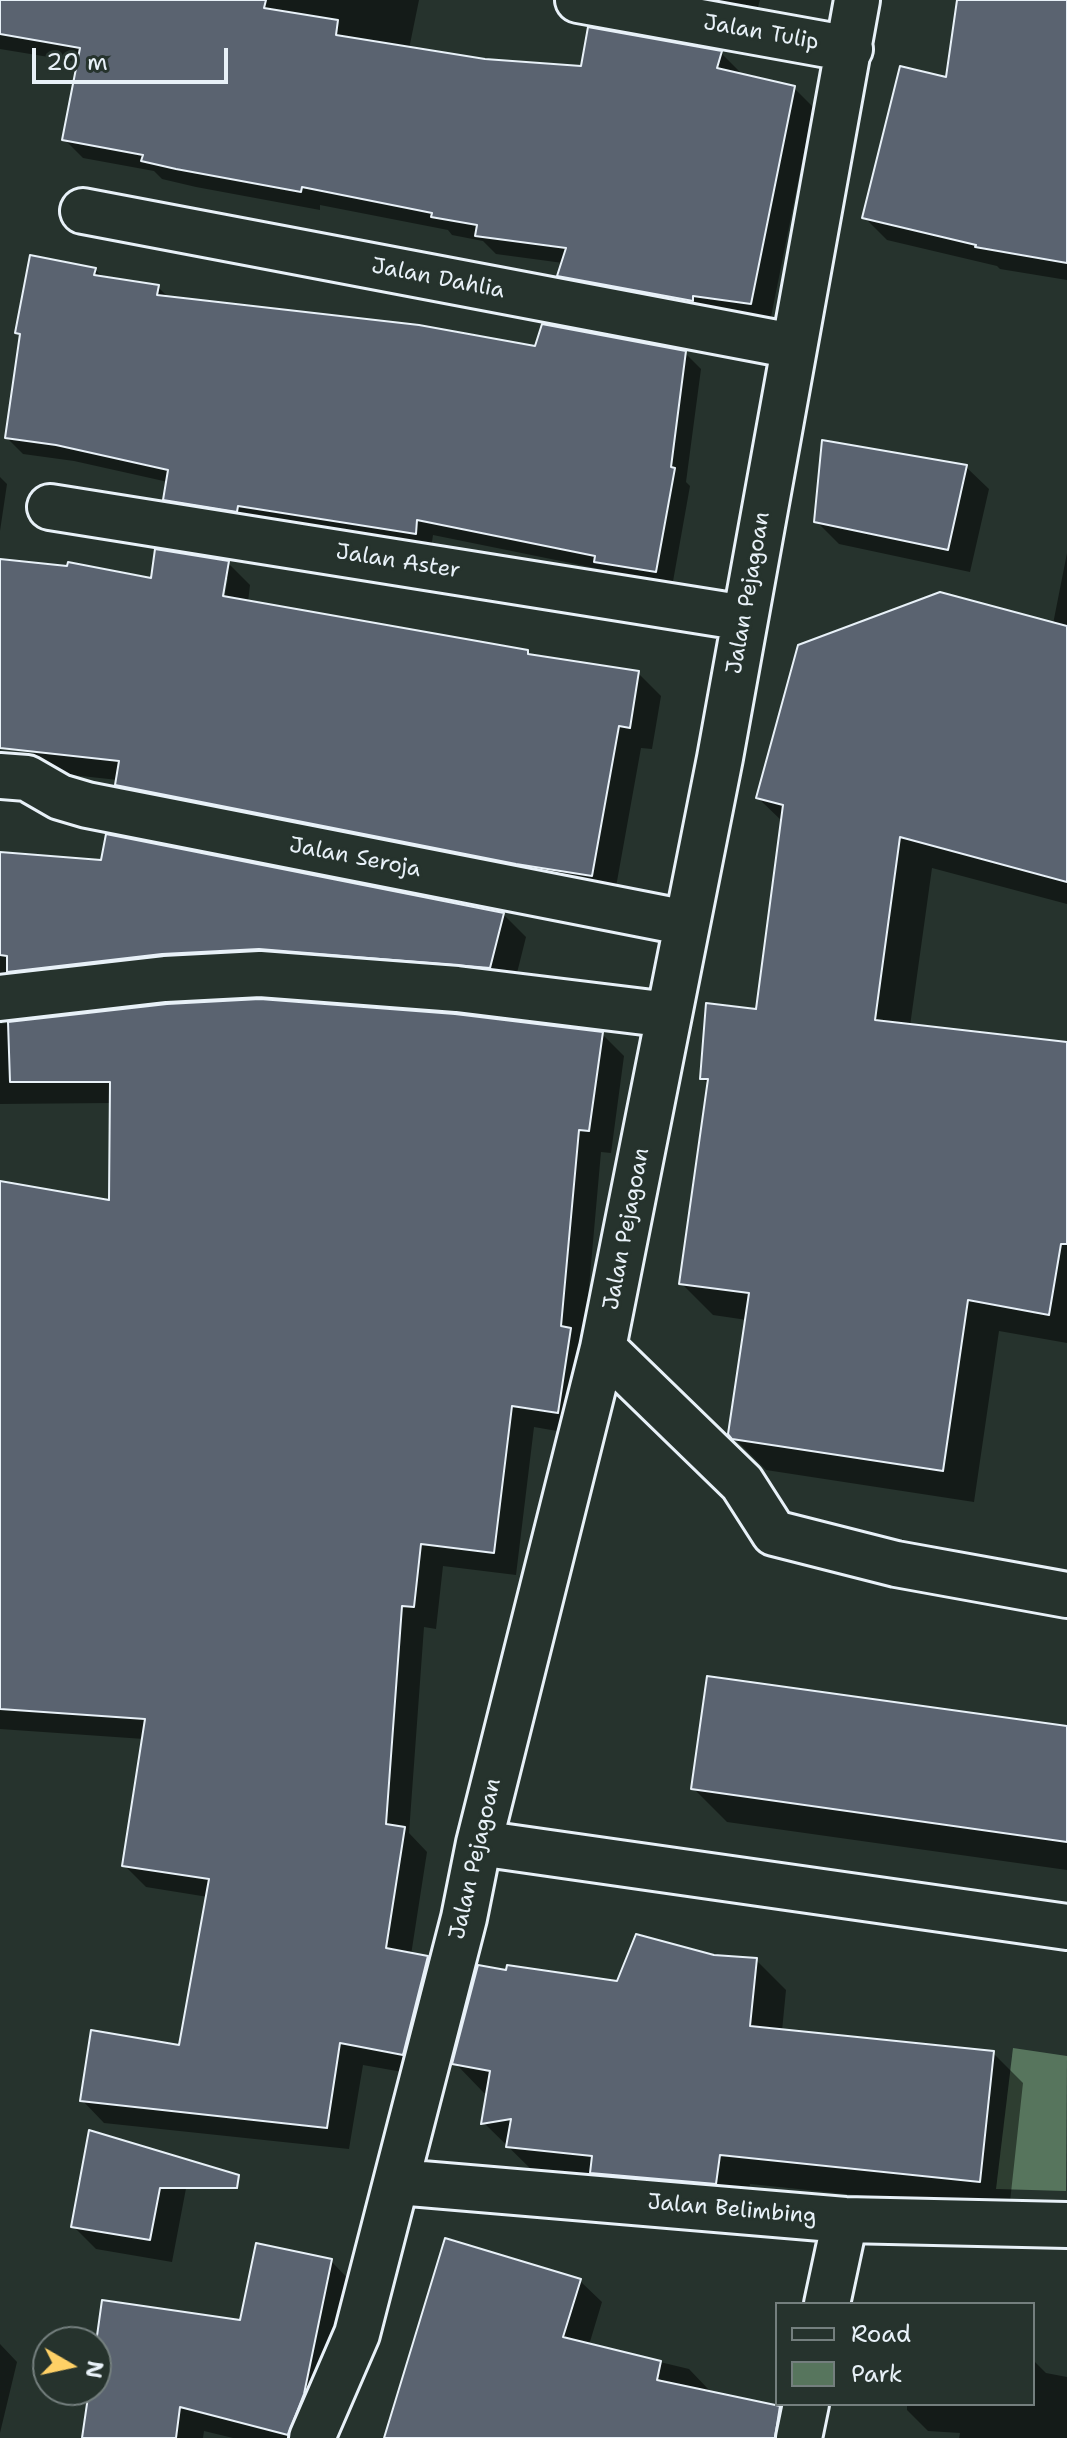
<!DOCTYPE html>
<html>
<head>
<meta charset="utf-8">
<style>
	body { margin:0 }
	#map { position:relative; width:1067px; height:2438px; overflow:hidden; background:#26332d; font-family:"Shantell Sans",sans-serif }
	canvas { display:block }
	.legend { position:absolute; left:775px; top:2302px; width:260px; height:104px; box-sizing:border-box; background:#26332d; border:2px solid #747f7e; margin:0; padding:10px 14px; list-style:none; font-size:24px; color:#e8f1f8 }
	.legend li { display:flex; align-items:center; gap:16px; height:40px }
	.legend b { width:40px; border:2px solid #747f7e }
	.north { position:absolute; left:32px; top:2326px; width:80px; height:80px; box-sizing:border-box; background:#26332d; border:2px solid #747f7e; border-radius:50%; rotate:99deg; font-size:22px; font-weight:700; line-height:32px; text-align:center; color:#e8f1f8 }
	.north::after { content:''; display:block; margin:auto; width:28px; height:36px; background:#ffd166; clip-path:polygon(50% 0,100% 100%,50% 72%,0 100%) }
	.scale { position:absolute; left:32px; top:48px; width:196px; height:36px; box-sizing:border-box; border:4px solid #e8f1f8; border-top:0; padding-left:10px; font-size:24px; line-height:28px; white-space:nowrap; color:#e8f1f8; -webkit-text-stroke:6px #26332d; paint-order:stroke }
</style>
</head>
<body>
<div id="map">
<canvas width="1067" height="2438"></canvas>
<ul class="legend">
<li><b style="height:10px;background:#26332d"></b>Road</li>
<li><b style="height:22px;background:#57755d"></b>Park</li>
</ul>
<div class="north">N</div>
<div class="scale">20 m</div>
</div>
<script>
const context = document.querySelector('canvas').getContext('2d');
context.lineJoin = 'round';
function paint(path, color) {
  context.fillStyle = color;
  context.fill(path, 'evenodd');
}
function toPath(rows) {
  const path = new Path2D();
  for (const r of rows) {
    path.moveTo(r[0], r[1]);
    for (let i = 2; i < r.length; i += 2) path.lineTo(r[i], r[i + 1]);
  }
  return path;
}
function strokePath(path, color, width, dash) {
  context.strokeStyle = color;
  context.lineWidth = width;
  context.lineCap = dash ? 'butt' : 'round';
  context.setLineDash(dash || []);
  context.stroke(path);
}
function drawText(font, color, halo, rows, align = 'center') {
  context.font = font + ' "Shantell Sans",sans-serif';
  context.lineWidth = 6;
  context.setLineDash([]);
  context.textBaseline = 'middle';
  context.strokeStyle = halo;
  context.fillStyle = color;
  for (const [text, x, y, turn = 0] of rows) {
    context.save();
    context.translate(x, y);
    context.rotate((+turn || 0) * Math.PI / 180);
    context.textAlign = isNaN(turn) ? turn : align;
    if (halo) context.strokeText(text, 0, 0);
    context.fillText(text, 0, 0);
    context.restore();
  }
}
paint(toPath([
	[1013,2048,1067,2056,1066,2191,996,2189]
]), '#57755d');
paint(toPath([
	[0,0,419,0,409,49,438,57,583,68,721,53,740,72,739,75,794,88,813,107,770,322,578,294,559,275,563,263,496,254,483,241,452,235,448,230,320,205,320,210,196,187,162,179,154,171,83,158,64,139,79,62,0,49],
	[639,0,760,0,754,21],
	[959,0,1067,0,1067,280,1000,269,997,266,887,240,865,218,948,80],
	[95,269,104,279,158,287,169,298,536,349,685,353,701,369,686,482,690,486,672,587,612,578,605,570,433,535,431,549,182,515,165,499,168,482,74,461,23,454,7,438,21,336,17,332],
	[966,467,989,489,970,572,839,544,816,521],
	[0,477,7,484,0,531],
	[1067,553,1067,904,932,868,910,1026,1067,1044,1067,1343,999,1331,974,1502,766,1470,730,1434,747,1320,713,1315,681,1283,709,1085,702,1078,758,1012,783,822,758,798,1053,624],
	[0,561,153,580,228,563,250,585,248,602,527,652,531,656,638,673,661,696,652,749,641,748,614,898,140,807,117,784,118,780,53,773,0,719],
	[224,578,228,578,223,606,219,605],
	[0,854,503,914,526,937,513,989,285,971,0,1010],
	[167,1006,602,1034,624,1056,611,1153,601,1152,584,1343,580,1435,534,1427,516,1575,443,1566,436,1629,424,1627,409,1833,427,1852,411,1955,427,1958,450,1980,425,2076,363,2065,349,2149,104,2123,82,2100,181,2047,208,1897,146,1887,124,1865,144,1739,0,1729,0,1183,111,1203,112,1103,0,1104,0,1024],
	[1067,1728,1067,1870,727,1822,694,1789],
	[714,1957,756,1960,786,1990,782,2031,993,2053,1023,2083,1009,2211,750,2184,746,2213,538,2176,484,2123,488,2094,484,2093,455,2063,618,1984],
	[90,2132,188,2178,172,2262,96,2249,73,2226],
	[331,2261,355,2286,321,2438,233,2438,204,2431,203,2438,84,2438,91,2390,96,2390,96,2357,242,2322],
	[580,2281,602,2302,589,2345,689,2369,710,2391,707,2416,588,2438,400,2438],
	[0,2344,17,2362,0,2433],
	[1033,2360,1046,2373,1067,2377,1067,2438,959,2438,960,2433,928,2431,907,2410,907,2404,1033,2404]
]), '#0007');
const building = toPath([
	[0,0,266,0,264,8,338,20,336,35,485,59,581,66,588,27,722,51,717,68,795,86,751,304,693,296,693,301,557,276,566,248,475,236,477,225,431,217,432,213,302,187,301,192,176,169,141,161,143,155,62,140,80,48,0,34,0,0],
	[957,0,1067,0,1067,263,975,247,976,245,862,218,900,66,946,77,957,0],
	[30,255,96,268,94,275,159,285,157,295,419,325,535,346,542,324,686,351,671,467,675,468,656,572,594,562,595,556,417,520,416,534,238,506,237,512,163,500,168,470,56,445,5,438,20,334,15,333,30,255],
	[822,440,967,465,948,550,814,522,822,440],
	[155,549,229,561,223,596,528,650,528,654,639,671,630,728,619,726,592,876,516,864,115,785,119,761,0,748,0,559,67,566,68,562,151,578,155,549],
	[940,592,1067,626,1067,882,900,837,875,1020,1067,1042,1067,1244,1061,1244,1049,1315,968,1300,943,1471,732,1439,728,1434,749,1293,679,1284,708,1079,700,1079,706,1003,756,1009,783,805,756,798,798,645,940,592],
	[106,834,504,913,490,968,259,949,162,954,7,972,7,956,0,955,0,852,101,860,106,834],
	[260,999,455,1014,603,1032,589,1131,579,1130,561,1326,571,1328,558,1413,512,1406,494,1553,421,1544,414,1607,402,1606,386,1824,405,1827,386,1948,428,1956,403,2055,340,2043,327,2128,80,2101,91,2030,179,2045,209,1879,122,1866,145,1719,0,1709,0,1181,109,1200,110,1082,10,1082,8,1022,167,1004,260,999],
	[707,1676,1067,1726,1067,1842,691,1789,707,1676],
	[636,1934,714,1955,757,1958,750,2026,994,2051,980,2182,720,2155,716,2184,590,2173,592,2156,506,2147,511,2119,481,2124,490,2071,452,2064,478,1965,506,1970,507,1965,617,1981,636,1934],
	[89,2130,239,2175,237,2188,160,2188,150,2240,71,2227,89,2130],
	[445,2238,581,2279,563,2337,661,2361,657,2380,780,2406,775,2438,384,2438,445,2238],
	[256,2243,332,2259,304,2394,288,2435,180,2407,176,2438,82,2438,89,2390,96,2390,96,2343,102,2300,240,2320,256,2243]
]);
paint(building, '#5a6370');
strokePath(building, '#e8f1f8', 2);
const minor = toPath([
	[578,0,850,49],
	[83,211,793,346],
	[50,507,745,618],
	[0,776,27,778,60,797,87,805,687,923],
	[0,998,165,979,260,974,457,989,669,1015],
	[603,1348,742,1483,774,1533,896,1564,1067,1595],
	[479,1843,1067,1927],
	[398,2182,845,2220,1067,2225],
	[827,2304,845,2220],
	[312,2438,357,2334,464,1918,479,1843,603,1348,720,758,857,0],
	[799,2438,806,2404]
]);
strokePath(minor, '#e8f1f8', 50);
strokePath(minor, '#26332d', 44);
drawText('22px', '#e8f1f8', '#26332d', [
	["Jalan Tulip",761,33,10],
	["Jalan Dahlia",438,279,11],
	["Jalan Aster",398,562,9],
	["Jalan Pejagoan",749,593,-80],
	["Jalan Seroja",355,858,11],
	["Jalan Pejagoan",627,1229,-79],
	["Jalan Pejagoan",476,1859,-77],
	["Jalan Belimbing",732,2210,5]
]);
</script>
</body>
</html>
